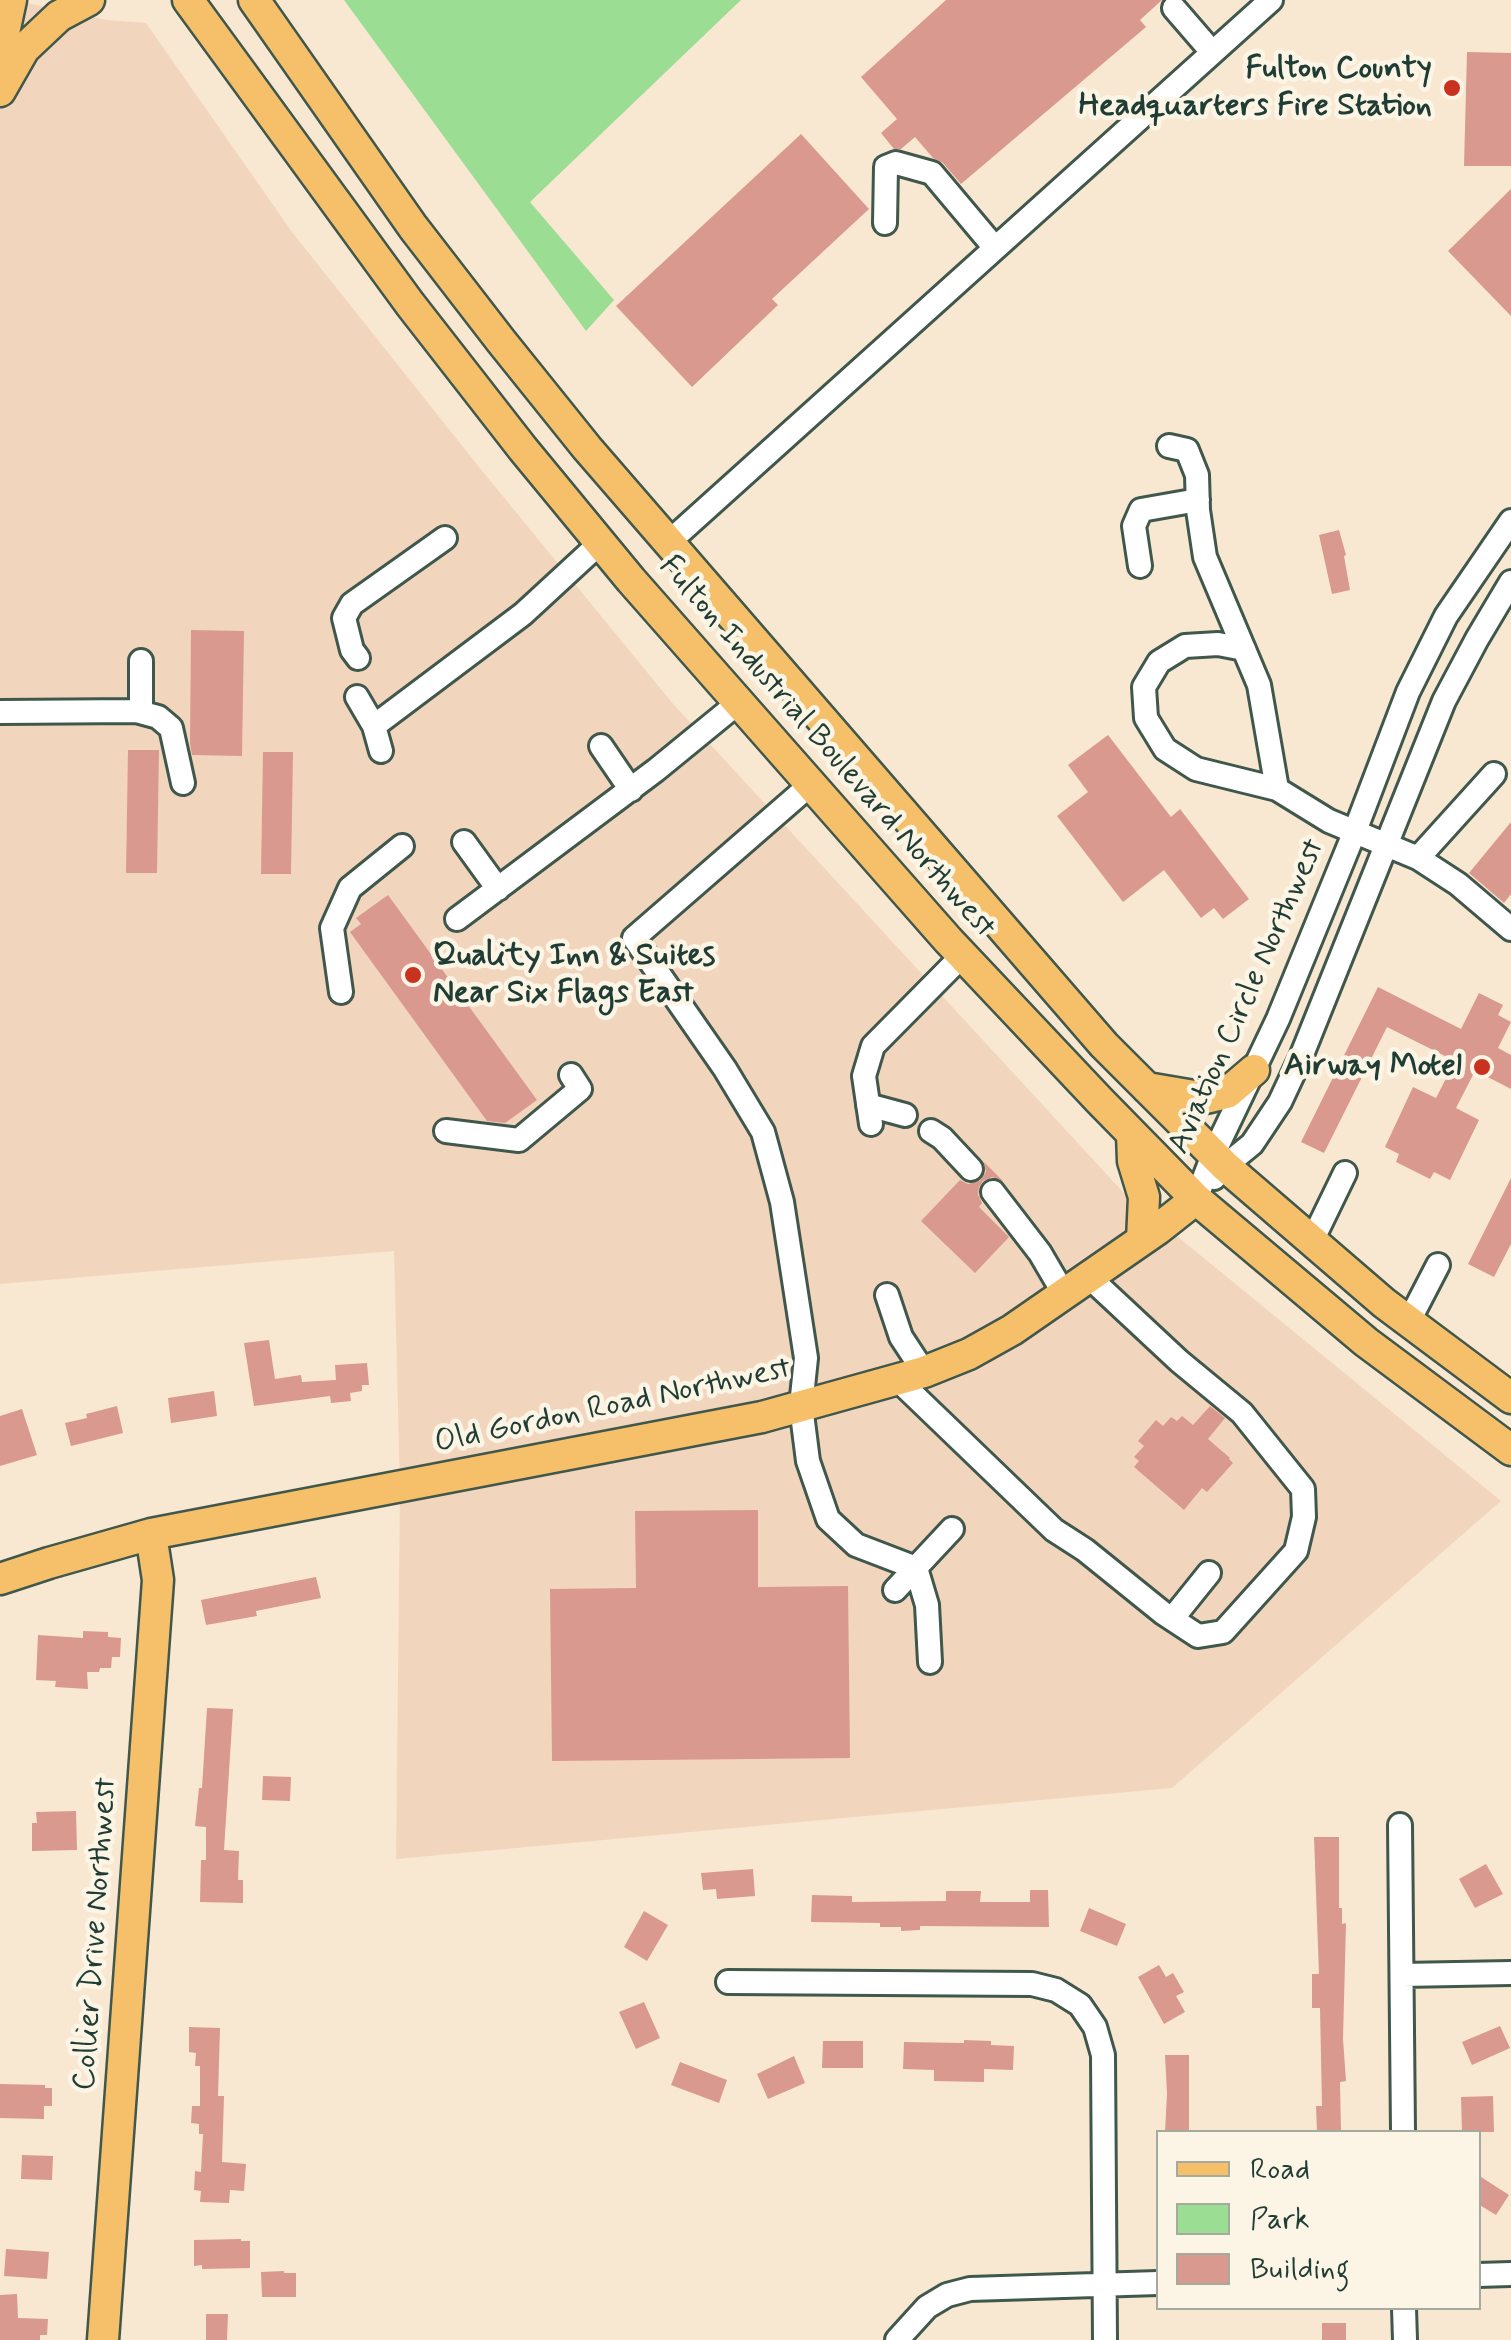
<!DOCTYPE html>
<html>
<head>
<meta charset="utf-8">
<style>
	body { margin:0 }
	#map { position:relative; width:1511px; height:2340px; overflow:hidden; background:#f8e8d1; font-family:Mynerve,sans-serif }
	canvas { display:block }
	.legend { position:absolute; left:1156px; top:2130px; width:325px; height:180px; box-sizing:border-box; background:#fcf5e5; border:2px solid #a4ab9e; margin:0; padding:12px 18px; list-style:none; font-size:30px; color:#1f3d34 }
	.legend li { display:flex; align-items:center; gap:20px; height:50px }
	.legend b { width:50px; border:2px solid #a4ab9e }
</style>
</head>
<body>
<div id="map">
<canvas width="1511" height="2340"></canvas>
<ul class="legend">
<li><b style="height:12px;background:#f6c06b"></b>Road</li>
<li><b style="height:28px;background:#9cdd94"></b>Park</li>
<li><b style="height:28px;background:#da998e"></b>Building</li>
</ul>
</div>
<script>
const context = document.querySelector('canvas').getContext('2d');
context.lineJoin = 'round';
function paint(path, color) {
  context.fillStyle = color;
  context.fill(path, 'evenodd');
}
function toPath(rows) {
  const path = new Path2D();
  for (const r of rows) {
    path.moveTo(r[0], r[1]);
    for (let i = 2; i < r.length; i += 2) path.lineTo(r[i], r[i + 1]);
  }
  return path;
}
function strokePath(path, color, width, dash) {
  context.strokeStyle = color;
  context.lineWidth = width;
  context.lineCap = dash ? 'butt' : 'round';
  context.setLineDash(dash || []);
  context.stroke(path);
}
function drawText(font, color, halo, rows, align = 'center') {
  context.font = font + ' Mynerve,sans-serif';
  context.lineWidth = 9;
  context.setLineDash([]);
  context.textBaseline = 'middle';
  context.strokeStyle = halo;
  context.fillStyle = color;
  for (const [text, x, y, turn = 0] of rows) {
    context.save();
    context.translate(x, y);
    context.rotate((+turn || 0) * Math.PI / 180);
    context.textAlign = isNaN(turn) ? turn : align;
    if (halo) context.strokeText(text, 0, 0);
    context.fillText(text, 0, 0);
    context.restore();
  }
}
paint(toPath([
	[13,0,107,20,146,23,292,232,479,467,674,705,1123,1192,1501,1501,1172,1788,396,1859,400,1489,394,1251,0,1284,0,10]
]), '#f2d5bd');
paint(toPath([
	[344,0,741,0,530,202,614,300,586,331]
]), '#9cdd94');
paint(toPath([
	[946,0,1162,0,1140,20,1146,27,961,184,943,163,933,158,915,137,901,149,894,149,881,133,897,119,861,77],
	[1467,52,1511,53,1511,166,1464,166],
	[801,134,869,209,772,299,778,305,692,387,616,306],
	[1511,189,1511,316,1448,251],
	[1339,530,1346,555,1344,556,1350,590,1332,594,1319,535],
	[191,630,244,631,242,756,192,755,190,744],
	[1108,735,1171,817,1180,809,1249,899,1223,919,1214,908,1201,918,1164,870,1123,902,1057,816,1088,792,1068,765],
	[128,750,159,750,157,873,126,873],
	[263,752,293,752,291,874,261,874],
	[1511,822,1511,894,1504,903,1469,873],
	[388,895,537,1100,505,1123,487,1121,350,932,361,924,356,918],
	[1378,987,1461,1029,1479,993,1503,1005,1498,1015,1511,1022,1498,1048,1511,1055,1511,1089,1478,1072,1477,1074,1474,1073,1456,1108,1479,1120,1450,1180,1434,1172,1430,1179,1396,1162,1399,1154,1385,1147,1413,1087,1436,1098,1455,1061,1387,1027,1324,1153,1301,1142],
	[984,1162,1003,1181,992,1177,983,1181,979,1187,978,1195,982,1203,979,1207,1009,1237,975,1273,921,1221,960,1180,968,1184,980,1181,986,1172],
	[1511,1178,1511,1244,1494,1277,1468,1264],
	[269,1340,275,1379,301,1375,302,1382,336,1380,335,1365,367,1363,369,1385,362,1385,362,1391,350,1393,351,1401,331,1403,330,1396,254,1406,244,1343],
	[214,1391,217,1416,171,1423,168,1398],
	[117,1406,123,1433,71,1446,65,1423,87,1418,86,1414],
	[1210,1406,1225,1418,1208,1439,1230,1458,1229,1459,1233,1463,1207,1492,1202,1488,1184,1510,1134,1467,1139,1461,1134,1457,1144,1446,1138,1441,1156,1420,1163,1426,1171,1417,1177,1421,1182,1416,1193,1425],
	[22,1409,37,1455,0,1466,0,1416],
	[758,1510,758,1587,848,1586,850,1758,552,1761,550,1589,636,1588,635,1511],
	[316,1577,321,1598,256,1611,257,1616,206,1625,201,1600],
	[83,1631,108,1632,108,1637,121,1638,120,1657,112,1657,111,1668,100,1668,99,1672,87,1672,88,1689,55,1687,56,1681,36,1680,38,1635,83,1638],
	[207,1708,233,1709,224,1850,239,1851,238,1880,243,1880,243,1903,200,1902,201,1860,206,1860,206,1827,195,1826,199,1788,202,1788],
	[263,1776,291,1777,290,1801,262,1800],
	[76,1811,77,1850,32,1851,32,1823,37,1823,36,1812],
	[1314,1837,1339,1837,1339,1908,1342,1908,1342,1924,1346,1923,1343,2039,1346,2081,1340,2082,1341,2132,1317,2132,1316,2106,1322,2106,1320,2008,1312,2008,1312,1974,1319,1974],
	[1486,1864,1503,1894,1475,1908,1459,1879],
	[753,1869,755,1896,717,1899,716,1889,703,1890,701,1873],
	[1030,1890,1048,1890,1049,1927,920,1926,920,1930,901,1931,901,1927,880,1927,880,1923,811,1922,812,1895,852,1896,852,1902,946,1901,946,1891,981,1891,980,1902,1030,1902],
	[1089,1908,1126,1924,1117,1946,1080,1931],
	[644,1911,668,1925,647,1961,624,1947],
	[1159,1965,1166,1977,1173,1973,1184,1992,1176,1996,1185,2012,1164,2024,1138,1977],
	[644,2002,660,2038,636,2049,619,2012],
	[1500,2026,1510,2048,1472,2065,1462,2042],
	[189,2027,220,2028,218,2096,224,2096,222,2162,246,2164,244,2191,230,2190,229,2203,200,2202,201,2191,194,2190,195,2171,201,2172,203,2134,199,2134,199,2124,191,2123,192,2106,200,2106,200,2066,195,2066,196,2053,189,2052],
	[964,2040,991,2041,991,2045,1014,2046,1013,2070,984,2069,984,2082,934,2081,934,2070,903,2069,904,2042,964,2043],
	[823,2041,863,2041,863,2068,822,2068],
	[1165,2055,1189,2055,1189,2132,1165,2132,1167,2094],
	[794,2056,805,2083,768,2099,757,2074],
	[680,2062,727,2080,719,2103,671,2085],
	[0,2084,45,2085,45,2088,52,2088,52,2106,44,2106,44,2119,0,2118],
	[1493,2096,1494,2132,1462,2132,1461,2097],
	[22,2155,53,2156,52,2180,21,2179],
	[1478,2175,1509,2195,1496,2215,1478,2204],
	[241,2239,241,2241,250,2241,250,2268,202,2269,202,2265,194,2266,194,2240],
	[6,2249,49,2252,47,2279,4,2276],
	[284,2271,284,2273,296,2273,296,2297,262,2297,261,2272],
	[17,2294,18,2318,48,2319,47,2335,40,2335,40,2340,0,2340,0,2295],
	[206,2314,228,2314,227,2340,206,2340],
	[1322,2323,1346,2323,1346,2340,1322,2340]
]), '#da998e');
const minor = toPath([
	[1174,8,1212,52],
	[885,223,886,167,896,163,932,173,995,248],
	[1169,446,1187,450,1197,475,1198,510,1205,557,1259,685,1277,789],
	[669,542,1271,0],
	[1140,566,1134,526,1141,510,1198,500],
	[1244,649,1218,644,1185,646,1159,662,1144,687,1146,718,1165,749,1196,769,1277,789,1329,821,1418,858,1458,884,1511,929],
	[358,658,352,650,344,618,352,604,445,538],
	[141,661,141,712],
	[357,697,374,726,381,751],
	[0,712,136,711,158,717,171,728,183,783],
	[374,726,523,614,600,543],
	[601,746,631,790],
	[810,785,634,938,725,1069,763,1132,782,1202,806,1358,801,1406,808,1461,828,1519,856,1545,916,1568,927,1605,930,1662],
	[464,842,498,889],
	[1418,858,1494,774],
	[457,919,656,770,738,703],
	[341,992,332,928,350,888,402,846],
	[868,1105,905,1115],
	[871,1124,864,1076,873,1046,962,956],
	[446,1131,519,1140,580,1089,571,1075],
	[931,1131,942,1138,971,1169],
	[1214,1178,1225,1166,1252,1144,1280,1102,1301,1057,1444,701,1477,639,1511,582],
	[993,1192,1040,1253,1064,1294],
	[1196,1199,1213,1155,1278,1019,1355,831,1408,692,1446,616,1511,521],
	[1312,1241,1345,1173],
	[887,1295,901,1337,924,1372],
	[1409,1321,1438,1265],
	[897,1379,1054,1530,1085,1550,1163,1613,1198,1636,1223,1632,1296,1551,1304,1517,1303,1489,1242,1413,1179,1361,1089,1277],
	[895,1590,952,1529],
	[1172,1619,1209,1573],
	[1400,1825,1403,2132],
	[1402,1975,1511,1973],
	[728,1982,1032,1984,1056,1990,1080,2005,1095,2027,1103,2055,1105,2340],
	[1478,2275,1511,2274],
	[1404,2308,1405,2340],
	[897,2340,927,2307,947,2295,970,2289,1158,2283]
]);
const major = toPath([
	[188,0,410,304,523,449,631,580,948,940,1100,1101,1196,1199,1366,1342,1511,1450],
	[254,0,413,227,501,341,587,448,1104,1045,1225,1166,1384,1303,1511,1398],
	[0,52,11,0],
	[0,91,24,49,59,16,89,0],
	[1147,1088,1206,1098,1227,1093,1254,1070],
	[1132,1134,1133,1161,1144,1197,1142,1240],
	[0,1579,49,1563,151,1534,762,1417,924,1372,969,1354,1012,1330,1158,1229,1196,1199],
	[103,2340,158,1580,151,1534]
]);
strokePath(minor, '#40574c', 28);
strokePath(major, '#40574c', 35);
strokePath(minor, '#fff', 22);
strokePath(major, '#f6c06b', 30);
for (const [x, y, r, color] of [
	[1452,88,10,"#c8321e"],
	[413,975,10,"#c8321e"],
	[1482,1067,10,"#c8321e"]
]) {
  const dot = new Path2D();
  dot.arc(x, y, r, 0, 2 * Math.PI);
  context.fillStyle = color;
  context.fill(dot);
  strokePath(dot, '#fcf5e5', 4);
}
drawText('bold 32px', '#1f3d34', '#fcf5e5', [
	["Fulton County",1432,70],
	["Headquarters Fire Station",1432,107],
	["Quality Inn & Suites",433,957,"left"],
	["Near Six Flags East",433,994,"left"],
	["Airway Motel",1462,1067]
], 'right');
drawText('32px', '#1f3d34', '#fcf5e5', [
	["Fulton Industrial Boulevard Northwest",826,748,49],
	["Aviation Circle Northwest",1248,997,-66],
	["Old Gordon Road Northwest",613,1407,-12],
	["Collier Drive Northwest",97,1934,-86]
]);
</script>
</body>
</html>
